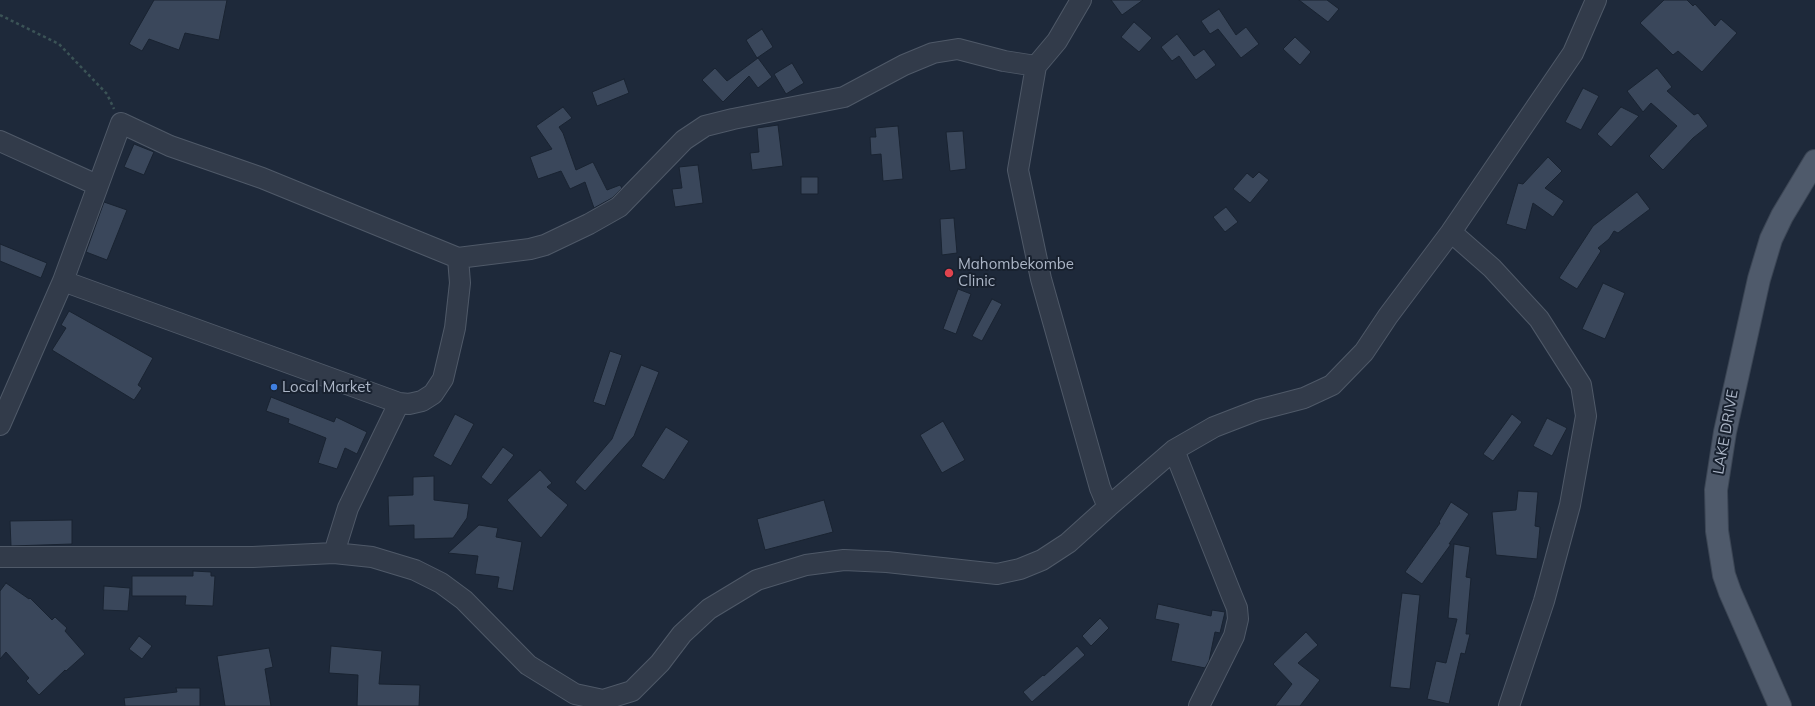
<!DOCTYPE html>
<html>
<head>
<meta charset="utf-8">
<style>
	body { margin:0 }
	canvas { display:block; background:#1e293a }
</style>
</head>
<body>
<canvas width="1815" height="706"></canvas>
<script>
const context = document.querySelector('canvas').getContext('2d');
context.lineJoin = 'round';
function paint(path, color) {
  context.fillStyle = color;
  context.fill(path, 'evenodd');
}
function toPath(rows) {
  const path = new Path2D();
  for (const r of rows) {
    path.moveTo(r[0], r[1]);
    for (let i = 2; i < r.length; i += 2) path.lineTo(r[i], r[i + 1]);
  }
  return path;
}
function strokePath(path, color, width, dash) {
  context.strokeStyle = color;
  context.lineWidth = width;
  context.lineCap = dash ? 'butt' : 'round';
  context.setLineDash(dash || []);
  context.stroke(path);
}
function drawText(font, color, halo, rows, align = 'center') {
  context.font = font + ' Mulish,sans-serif';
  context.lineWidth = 4;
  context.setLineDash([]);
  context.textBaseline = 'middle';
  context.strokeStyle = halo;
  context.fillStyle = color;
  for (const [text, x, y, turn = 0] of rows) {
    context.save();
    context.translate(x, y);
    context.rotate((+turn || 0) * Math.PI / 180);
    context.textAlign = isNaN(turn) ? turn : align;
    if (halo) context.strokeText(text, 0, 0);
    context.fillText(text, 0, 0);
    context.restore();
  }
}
const building = toPath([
	[154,0,227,0,219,40,185,33,179,50,149,39,142,51,129,44,154,0],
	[1111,0,1143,0,1122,15,1111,0],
	[1299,0,1327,0,1339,9,1328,22,1299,0],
	[1664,0,1687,0,1693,6,1695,4,1715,26,1721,19,1737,33,1702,72,1678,51,1673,55,1640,23,1664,0],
	[1219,9,1236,35,1246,27,1259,44,1241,58,1218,29,1210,34,1201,21,1219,9],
	[1134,22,1152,38,1139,52,1121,37,1134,22],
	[762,29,773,47,757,58,746,40,762,29],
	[1177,34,1194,56,1204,49,1216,65,1196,80,1179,56,1172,61,1161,47,1177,34],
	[1295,37,1311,52,1300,65,1283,49,1295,37],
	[758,58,772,77,758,88,749,76,723,102,702,80,715,68,727,81,758,58],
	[792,63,804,83,786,94,774,74,792,63],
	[1657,68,1672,87,1667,91,1694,115,1698,113,1708,126,1693,138,1663,170,1649,156,1677,126,1651,103,1643,112,1627,91,1657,68],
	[624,79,629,93,597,106,592,92,624,79],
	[1583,88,1599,96,1581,130,1565,122,1583,88],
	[563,107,572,118,559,127,563,133,576,170,593,162,607,190,620,185,622,188,612,198,594,208,585,182,570,189,561,171,538,179,530,157,552,149,536,126,563,107],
	[1621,107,1639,116,1611,147,1597,134,1621,107],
	[778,125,783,166,752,170,750,153,759,152,757,128,778,125],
	[898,126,903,179,883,181,881,154,871,155,870,137,876,137,875,128,898,126],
	[963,131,966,169,950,171,946,132,963,131],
	[134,144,154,152,144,175,124,167,134,144],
	[1548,157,1562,171,1545,188,1564,201,1553,217,1533,203,1526,230,1506,224,1518,183,1523,184,1548,157],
	[698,165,703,203,675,207,672,189,682,188,679,167,698,165],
	[1259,172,1269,180,1250,203,1233,189,1247,173,1253,178,1259,172],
	[801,177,818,177,818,194,801,194,801,177],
	[1637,192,1650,209,1618,233,1614,231,1609,239,1598,248,1601,251,1577,289,1559,278,1593,226,1637,192],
	[104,202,127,210,107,260,86,252,104,202],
	[1226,207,1238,222,1225,232,1213,217,1226,207],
	[954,218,957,253,942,255,940,219,954,218],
	[0,244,47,263,41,278,0,261,0,244],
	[1603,283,1625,293,1605,339,1582,329,1603,283],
	[958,289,971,294,956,334,943,329,958,289],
	[992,299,1002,304,982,341,972,336,992,299],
	[69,311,153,358,138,385,142,388,134,400,52,350,66,328,61,325,69,311],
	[610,351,622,355,605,406,593,402,610,351],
	[641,365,659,372,634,436,585,491,575,482,612,439,641,365],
	[271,397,334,422,336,417,367,432,357,454,345,448,337,469,318,463,326,438,288,423,289,419,266,411,271,397],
	[455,414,474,424,451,466,433,456,455,414],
	[1512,414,1522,422,1493,461,1483,454,1512,414],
	[1547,418,1567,428,1552,456,1533,446,1547,418],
	[943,421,965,460,942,473,920,435,943,421],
	[666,427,689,441,664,480,641,466,666,427],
	[503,447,514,455,491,485,481,477,503,447],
	[540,470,552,483,547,487,568,505,541,538,507,500,540,470],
	[434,476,434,500,469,504,467,518,453,538,414,539,414,525,389,526,388,496,413,495,413,477,434,476],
	[1518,491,1538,492,1535,526,1540,527,1537,559,1496,555,1492,512,1516,510,1518,491],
	[824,500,833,532,765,550,757,519,824,500],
	[1451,502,1469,514,1449,544,1451,544,1422,584,1405,572,1440,523,1439,522,1451,502],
	[72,520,72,544,11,546,10,521,72,520],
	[479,525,498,528,496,537,522,542,513,591,497,588,499,577,475,574,478,556,448,553,479,525],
	[1454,544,1470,547,1466,577,1471,578,1466,634,1470,634,1465,654,1461,653,1449,704,1427,699,1436,661,1446,663,1457,619,1448,618,1454,544],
	[193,571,211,572,211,576,215,576,213,606,185,605,186,596,132,596,132,576,193,576,193,571],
	[6,583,29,599,30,598,52,620,55,617,67,628,65,631,85,654,66,671,65,670,39,695,26,681,29,678,6,652,0,659,0,591,6,583],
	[104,586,130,588,128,611,103,610,104,586],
	[1402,593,1420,595,1410,689,1390,687,1402,593],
	[1158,604,1211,616,1212,610,1225,612,1220,633,1215,632,1209,661,1205,668,1171,661,1179,624,1155,619,1158,604],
	[1100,618,1109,628,1091,646,1082,636,1100,618],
	[1306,632,1318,645,1298,663,1320,680,1300,706,1275,706,1292,684,1273,664,1306,632],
	[139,636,152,646,142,659,129,649,139,636],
	[331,646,382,651,379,684,420,685,419,706,357,706,358,675,329,673,331,646],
	[1077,646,1085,655,1032,702,1023,692,1043,675,1044,676,1077,646],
	[269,648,273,667,265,669,271,706,225,706,217,656,269,648],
	[176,688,200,688,200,706,125,706,124,698,177,692,176,688]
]);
paint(building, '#3a475b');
strokePath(building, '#192331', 1);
const minor = toPath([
	[1081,0,1057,41,1036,66,1018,170,1041,279,1100,488,1108,507,1174,450,1214,427,1258,410,1304,398,1332,385,1364,352,1388,316,1451,232,1573,53,1596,0],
	[0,141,97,185],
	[1451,232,1492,268,1539,319,1581,385,1586,416,1570,505,1544,601,1509,706],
	[63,281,399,403],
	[0,425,63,281,121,123,170,146,262,178,458,258,530,249,545,245,589,224,619,207,684,140,705,126,733,119,844,97,904,65,933,53,958,49,1004,61,1036,66],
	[1174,450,1232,596,1237,608,1238,619,1234,636,1199,706],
	[334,553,348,508,399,403,409,404,422,401,433,394,443,379,455,328,460,283,458,258],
	[0,557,253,557,334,553,372,557,415,570,441,583,464,600,528,665,575,694,603,700,632,691,660,663,682,634,709,609,757,580,806,565,844,560,887,562,997,574,1020,569,1042,560,1068,543,1108,507]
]);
const major = toPath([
	[1780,706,1730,592,1724,575,1717,531,1716,490,1725,432,1759,279,1771,239,1782,216,1815,161]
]);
strokePath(minor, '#4f5968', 22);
strokePath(major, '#3b4554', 24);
strokePath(toPath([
	[0,15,59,44,107,94,114,109]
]), '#3b5356', 2.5, [3, 3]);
strokePath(minor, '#323b4a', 20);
strokePath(major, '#4f5a6b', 22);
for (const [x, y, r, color] of [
	[949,273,5,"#e0444e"],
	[274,387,4,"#3f7fe0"]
]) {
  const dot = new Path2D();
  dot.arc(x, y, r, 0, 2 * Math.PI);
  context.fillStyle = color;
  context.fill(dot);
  strokePath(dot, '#18212f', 1.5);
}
drawText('15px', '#acb6c7', '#18212f', [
	["Mahombekombe",958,264],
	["Clinic",958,281],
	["Local Market",282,387]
], 'left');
drawText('15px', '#acb6c7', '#18212f', [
	["LAKE DRIVE",1726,432,-80]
]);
</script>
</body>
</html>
